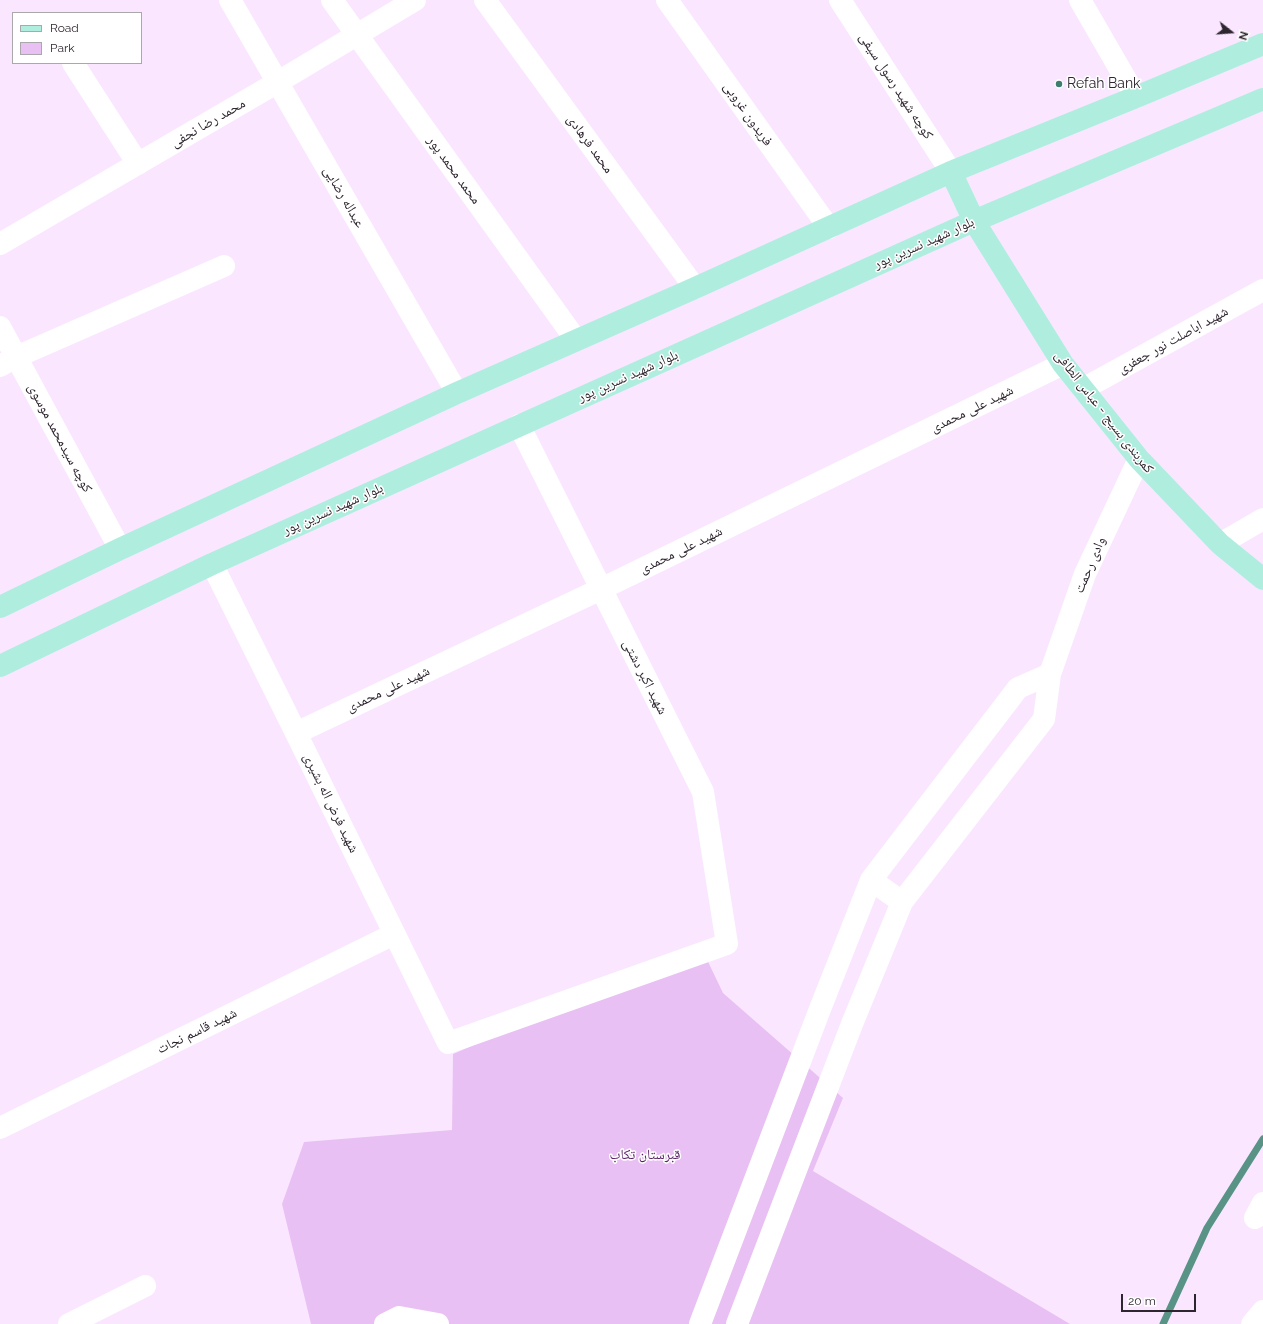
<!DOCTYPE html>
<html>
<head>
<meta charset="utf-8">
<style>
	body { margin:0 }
	#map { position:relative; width:1263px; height:1324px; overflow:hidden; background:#fae7ff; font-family:Raleway,sans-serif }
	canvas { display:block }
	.legend { position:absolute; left:12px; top:12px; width:130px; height:52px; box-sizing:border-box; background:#fff; border:1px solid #aba8ac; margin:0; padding:5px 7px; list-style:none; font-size:12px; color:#2e262f }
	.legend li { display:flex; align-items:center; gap:8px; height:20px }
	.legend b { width:20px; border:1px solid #aba8ac }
	.north { position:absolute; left:1211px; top:12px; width:40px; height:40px; -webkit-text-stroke:3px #fff; paint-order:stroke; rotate:107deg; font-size:11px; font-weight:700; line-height:16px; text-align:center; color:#2e262f }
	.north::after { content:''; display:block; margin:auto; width:14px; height:18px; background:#2e262f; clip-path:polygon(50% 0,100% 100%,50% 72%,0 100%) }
	.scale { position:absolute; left:1121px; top:1294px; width:75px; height:18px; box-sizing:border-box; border:2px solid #2e262f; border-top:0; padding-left:5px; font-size:12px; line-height:14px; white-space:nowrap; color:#2e262f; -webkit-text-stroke:3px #fff; paint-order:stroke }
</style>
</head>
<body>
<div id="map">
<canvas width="1263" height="1324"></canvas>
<ul class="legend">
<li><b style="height:5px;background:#afeede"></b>Road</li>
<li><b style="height:11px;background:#e9c0f3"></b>Park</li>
</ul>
<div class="north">N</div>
<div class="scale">20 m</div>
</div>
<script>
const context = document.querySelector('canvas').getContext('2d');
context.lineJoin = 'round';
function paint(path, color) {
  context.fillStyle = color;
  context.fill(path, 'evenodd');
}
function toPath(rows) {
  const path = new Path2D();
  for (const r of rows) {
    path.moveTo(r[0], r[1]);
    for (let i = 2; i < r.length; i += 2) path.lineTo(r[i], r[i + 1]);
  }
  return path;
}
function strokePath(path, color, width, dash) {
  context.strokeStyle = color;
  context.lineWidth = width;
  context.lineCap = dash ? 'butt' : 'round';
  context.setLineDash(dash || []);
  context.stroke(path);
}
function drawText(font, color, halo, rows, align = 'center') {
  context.font = font + ' Raleway,"Noto Naskh Arabic",sans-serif';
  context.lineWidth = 3;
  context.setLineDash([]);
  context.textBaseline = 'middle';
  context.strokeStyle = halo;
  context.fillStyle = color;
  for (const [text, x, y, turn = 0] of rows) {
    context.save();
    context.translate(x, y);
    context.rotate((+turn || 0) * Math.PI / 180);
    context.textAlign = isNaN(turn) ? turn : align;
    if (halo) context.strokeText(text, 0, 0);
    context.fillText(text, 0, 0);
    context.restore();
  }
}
paint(toPath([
	[701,947,723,993,843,1098,813,1171,1070,1324,311,1324,282,1204,304,1142,452,1130,453,1054]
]), '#e9c0f3');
strokePath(toPath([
	[1163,1324,1207,1228,1263,1139]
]), '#599386', 7);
strokePath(toPath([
	[230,0,457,393],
	[332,0,576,340],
	[485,0,695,288],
	[667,0,829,228],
	[840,0,951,172],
	[1080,0,1136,97],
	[73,63,138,164],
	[0,244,278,82,415,0],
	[0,327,120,549],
	[0,366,16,357,224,266],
	[1083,389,1263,290],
	[1220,544,1263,519],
	[212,564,296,733,448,1043,727,944,703,792,519,425],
	[296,733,601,589,1063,364],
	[871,880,902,902],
	[0,1128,394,934],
	[1255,1218,1263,1203],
	[69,1324,145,1286],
	[385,1324,399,1317,438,1324],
	[700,1324,820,1009,871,880,1018,688,1050,674],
	[737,1324,852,1024,902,902,1044,719,1050,674,1085,574,1139,459],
	[1252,1324,1263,1311]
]), '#fff', 22);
strokePath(toPath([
	[951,172,974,221,1063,364,1139,459,1220,544,1263,579],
	[0,607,120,549,457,393,695,288,951,172,1136,97,1263,44],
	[0,666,212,564,974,221,1263,99]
]), '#afeede', 22);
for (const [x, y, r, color] of [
	[1059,84,4,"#3d7e6e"]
]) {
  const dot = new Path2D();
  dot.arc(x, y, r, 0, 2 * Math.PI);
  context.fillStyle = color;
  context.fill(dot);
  strokePath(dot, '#fff', 1.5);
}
drawText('14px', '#2e262f', '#fff', [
	["Refah Bank",1067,84]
], 'left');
drawText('14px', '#2e262f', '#fff', [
	["کوچه شهید رسول سیفی",896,86,57],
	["فریدون غروبی",748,114,55],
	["محمد رضا نجفی",208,123,-30],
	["محمد فرهادی",590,144,54],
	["محمد محمد پور",454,170,54],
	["عبداله رضایی",344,197,60],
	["بلوار شهید نسرین پور",924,243,-24],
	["شهید اباصلت نور جعفری",1173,340,-29],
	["بلوار شهید نسرین پور",628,376,-24],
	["شهید علی محمدی",972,409,-26],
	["کمربندی بسیج - عباس الطافی",1104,412,52],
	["کوچه سیدمحمد موسوی",60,438,62],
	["بلوار شهید نسرین پور",333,509,-24],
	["شهید علی محمدی",681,550,-26],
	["وادی رحمت",1090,565,-67],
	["شهید اکبر دشتی",645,677,63],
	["شهید علی محمدی",388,689,-25],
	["شهید فرض اله بشیری",331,803,64],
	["شهید قاسم نجات",197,1031,-26]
]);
drawText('14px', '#582365', '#fff', [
	["قبرستان تکاب",645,1155]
]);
</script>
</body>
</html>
